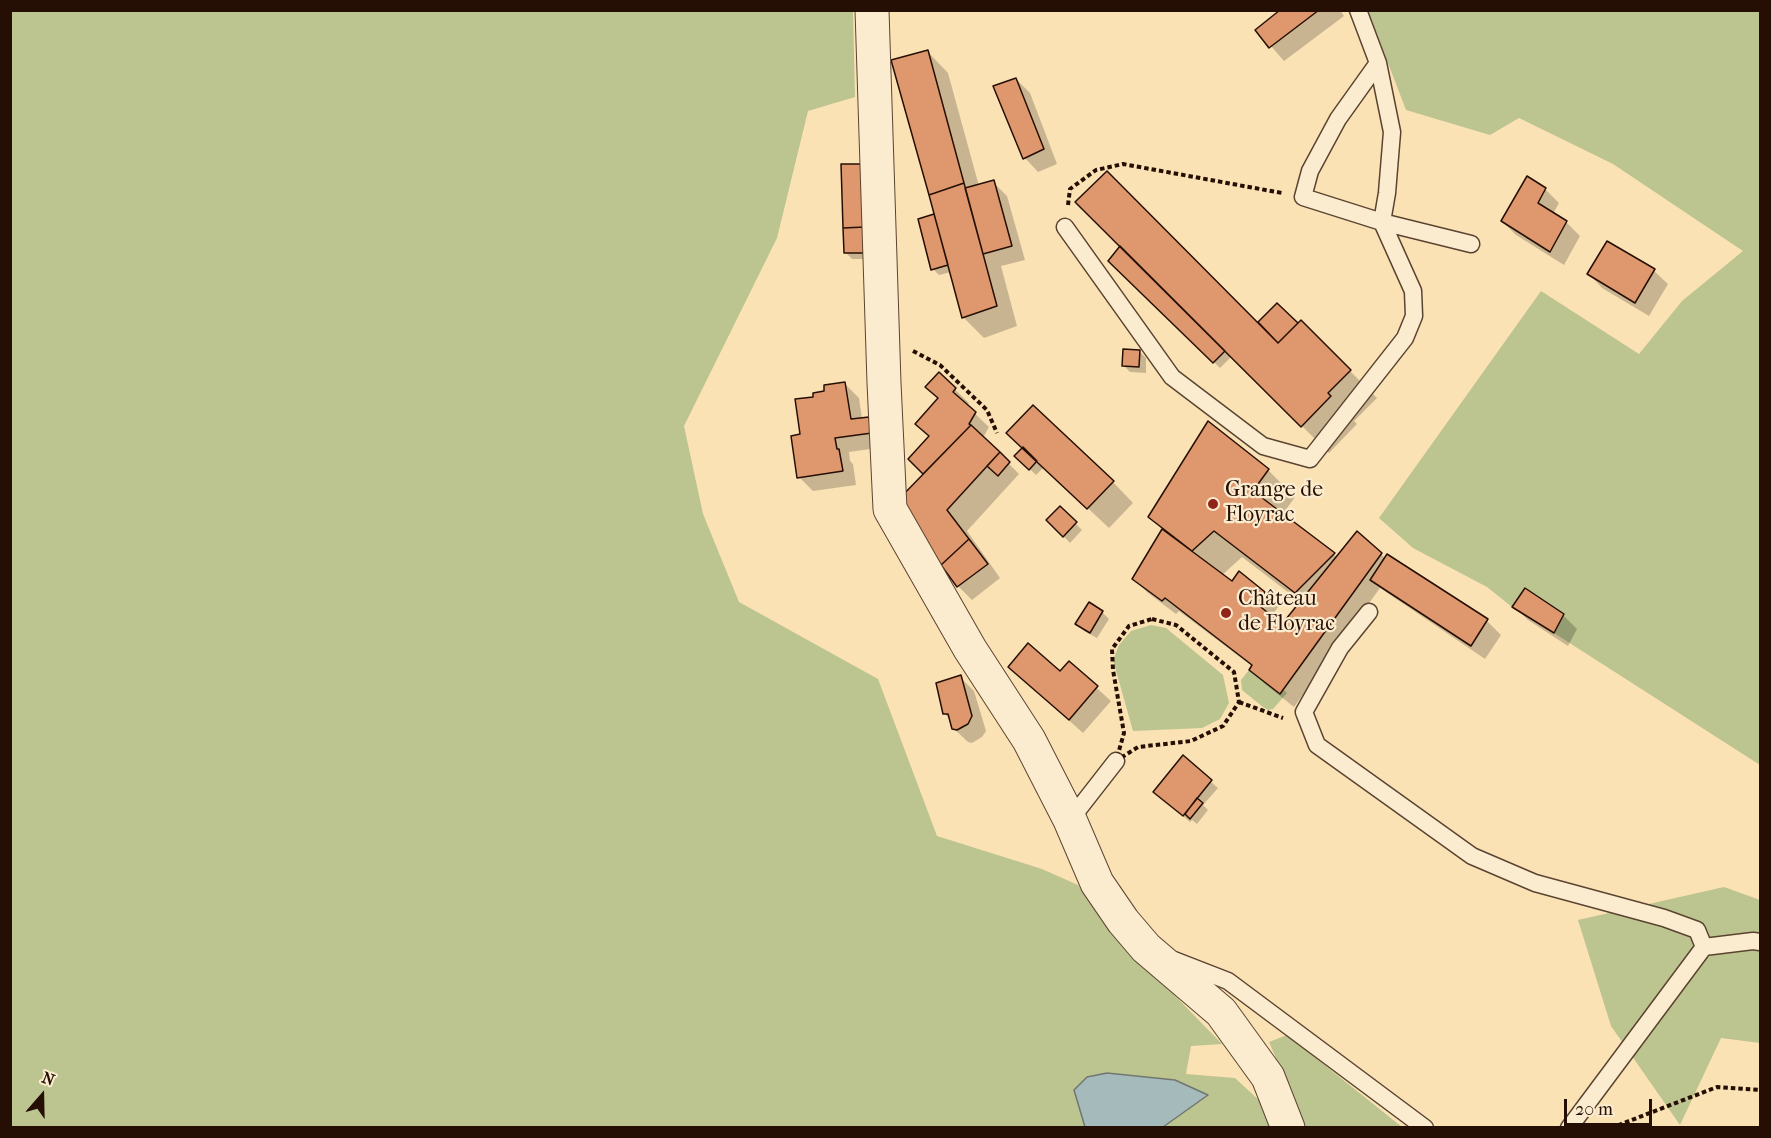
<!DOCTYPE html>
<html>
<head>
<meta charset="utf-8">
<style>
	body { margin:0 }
	#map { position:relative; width:1771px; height:1138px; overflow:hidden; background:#fbe2b5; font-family:"IM FELL French Canon",serif }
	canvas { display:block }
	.frame { position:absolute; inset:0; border:12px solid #250f05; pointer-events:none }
	.north { position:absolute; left:12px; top:1066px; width:60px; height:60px; -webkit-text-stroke:4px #fceccf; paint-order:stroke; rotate:20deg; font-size:16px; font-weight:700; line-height:24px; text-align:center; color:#250f05 }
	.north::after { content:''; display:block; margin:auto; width:21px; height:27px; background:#250f05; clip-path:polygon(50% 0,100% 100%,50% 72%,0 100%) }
	.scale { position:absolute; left:1564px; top:1099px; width:88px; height:27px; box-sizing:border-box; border:3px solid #250f05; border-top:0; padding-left:8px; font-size:18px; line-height:21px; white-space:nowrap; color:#250f05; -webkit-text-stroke:4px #fceccf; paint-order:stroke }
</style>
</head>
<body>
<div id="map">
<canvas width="1771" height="1138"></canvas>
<div class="frame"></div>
<div class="north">N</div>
<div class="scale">20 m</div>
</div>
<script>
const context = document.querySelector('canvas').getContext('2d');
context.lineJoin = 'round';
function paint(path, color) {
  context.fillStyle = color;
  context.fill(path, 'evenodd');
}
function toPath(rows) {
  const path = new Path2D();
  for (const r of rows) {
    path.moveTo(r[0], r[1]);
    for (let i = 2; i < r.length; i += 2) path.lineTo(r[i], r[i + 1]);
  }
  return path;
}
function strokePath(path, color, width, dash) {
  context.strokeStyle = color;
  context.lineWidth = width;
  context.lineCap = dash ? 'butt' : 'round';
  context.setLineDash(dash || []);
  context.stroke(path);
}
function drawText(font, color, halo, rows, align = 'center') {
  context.font = font + ' "IM FELL French Canon",serif';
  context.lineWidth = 4.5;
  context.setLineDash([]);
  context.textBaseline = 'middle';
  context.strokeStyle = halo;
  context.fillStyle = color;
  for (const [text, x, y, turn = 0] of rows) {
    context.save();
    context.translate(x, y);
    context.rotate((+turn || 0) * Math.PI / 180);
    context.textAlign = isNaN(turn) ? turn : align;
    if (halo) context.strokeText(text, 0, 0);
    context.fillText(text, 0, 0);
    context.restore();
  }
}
paint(toPath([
	[10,11,853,11,855,97,808,111,777,238,684,426,703,514,739,602,878,679,937,836,1042,869,1078,885,1110,929,1222,1044,1191,1046,1186,1074,1235,1078,1262,1103,1271,1127,11,1127],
	[1368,11,1760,11,1760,765,1554,633,1564,614,1525,588,1512,607,1487,587,1413,548,1379,518,1541,291,1639,354,1682,301,1743,251,1613,164,1519,118,1490,135,1406,110],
	[1151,625,1166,628,1223,675,1229,703,1220,719,1202,728,1133,731,1113,660,1119,645,1131,631],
	[1249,670,1279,694,1283,689,1287,693,1273,709,1268,710,1263,707,1242,690,1241,680],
	[1724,887,1760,900,1760,1043,1721,1038,1680,1125,1611,1026,1578,920],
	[1287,1035,1402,1127,1306,1127,1269,1042]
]), '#bcc48f');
const water = toPath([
	[1107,1073,1175,1080,1208,1095,1163,1127,1085,1127,1074,1090,1087,1077,1107,1073]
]);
paint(water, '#a5baba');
strokePath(water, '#727672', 1.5);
paint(toPath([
	[1283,10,1340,10,1344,16,1284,61,1257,30],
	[928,52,948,73,979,186,993,182,1007,196,1025,260,1001,266,1017,326,984,338,963,317,951,272,939,275,933,269,919,220,935,216],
	[1016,79,1030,93,1057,164,1038,172,1025,158],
	[842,166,872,259,852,259,845,252],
	[1545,189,1559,203,1553,214,1566,222,1580,236,1564,265,1516,235,1502,221],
	[1110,261,1258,324,1277,305,1298,325,1301,322,1377,398,1354,421,1357,424,1329,453,1232,356,1220,368],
	[1654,271,1668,284,1649,316,1602,288,1589,274],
	[1139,351,1146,358,1146,373,1130,372,1124,366],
	[939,374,969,403,967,406,989,427,983,438,1019,474,967,531,1000,578,972,600,958,586,899,501,925,474,910,459,930,437,940,399],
	[845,384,859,398,862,419,885,447,849,452,850,461,853,464,856,485,813,491,799,477,802,436,815,398],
	[1024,448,1113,482,1133,503,1109,528,1044,467,1036,475,1016,456],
	[1268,470,1295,497,1282,515,1337,557,1381,554,1386,559,1388,556,1487,621,1501,635,1485,659,1380,588,1294,707,1265,684,1251,670,1253,667,1179,611,1176,614,1148,593,1134,579,1163,530,1150,517],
	[1242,557,1301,602,1282,626,1271,617,1278,607,1264,593,1232,584,1221,576],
	[1060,508,1082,530,1070,543,1048,520],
	[1514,607,1563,615,1577,629,1568,646,1528,620],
	[1102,612,1109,619,1097,638,1084,631,1077,624],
	[1069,663,1111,701,1083,733,1024,680,1060,673],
	[960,677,974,691,986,731,982,737,972,743,968,742,953,728,951,720,944,713],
	[1184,758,1218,788,1203,805,1208,810,1197,824,1192,820,1190,822,1162,798]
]), '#0003');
const building = toPath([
	[1280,10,1319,10,1269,48,1255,30,1280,10],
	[928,50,964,183,929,195,891,60,928,50],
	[1016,78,1044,149,1023,159,993,86,1016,78],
	[841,164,863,164,865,227,843,228,841,164],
	[1107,171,1278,343,1301,320,1351,370,1328,393,1331,396,1301,427,1075,202,1107,171],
	[1527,176,1546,188,1538,203,1567,221,1550,252,1501,221,1527,176],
	[994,180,1012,246,983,254,965,188,994,180],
	[964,183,997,306,962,318,929,195,964,183],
	[934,214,948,265,931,270,918,219,934,214],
	[865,227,866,253,844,253,843,228,865,227],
	[1607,241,1655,269,1635,303,1587,274,1607,241],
	[1120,246,1225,351,1213,363,1108,261,1120,246],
	[1277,303,1298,323,1278,343,1258,322,1277,303],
	[1123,349,1140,350,1139,367,1122,366,1123,349],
	[939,372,956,388,953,392,976,412,969,424,971,425,923,474,908,459,929,436,915,424,938,398,925,387,939,372],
	[845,382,851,419,869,417,872,433,835,438,837,449,839,449,843,471,797,478,791,436,800,434,795,399,813,397,813,393,824,391,824,385,845,382],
	[1033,405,1114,481,1087,509,1006,433,1033,405],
	[1208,421,1269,469,1253,491,1335,553,1295,593,1214,531,1192,551,1148,517,1208,421],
	[971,425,1000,452,947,510,969,539,941,565,897,501,971,425],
	[1023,447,1037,461,1029,470,1014,456,1023,447],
	[1000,452,1010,462,998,476,987,466,1000,452],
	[1060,506,1077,522,1063,537,1046,520,1060,506],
	[1162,529,1232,581,1239,571,1265,592,1257,604,1282,624,1357,531,1382,553,1280,694,1249,670,1252,665,1165,598,1162,601,1132,579,1162,529],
	[969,539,988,564,957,587,941,565,969,539],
	[1387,554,1488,619,1471,646,1370,580,1387,554],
	[1525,588,1564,614,1554,633,1512,607,1525,588],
	[1089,602,1103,611,1090,633,1075,624,1089,602],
	[1028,643,1060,671,1069,661,1098,686,1069,720,1008,667,1028,643],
	[961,675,972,716,968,724,957,730,952,729,948,714,943,714,936,683,961,675],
	[1183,755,1212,780,1183,816,1153,792,1183,755],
	[1197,798,1203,803,1190,819,1185,814,1197,798]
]);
paint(building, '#df986d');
strokePath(building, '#250f05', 1.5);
const service = toPath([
	[1358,10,1378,63,1338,119,1310,171,1303,197,1382,222,1471,244],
	[1065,227,1172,377,1263,446,1310,459,1405,338,1414,316,1413,291,1382,222,1387,193,1392,132,1378,63],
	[1369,612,1340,648,1304,712,1317,745,1472,856,1535,883,1664,918,1697,930,1704,947,1569,1128],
	[1070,820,1116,761],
	[1704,947,1753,941,1760,942],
	[1174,960,1228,981,1425,1128]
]);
const minor = toPath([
	[872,10,884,383,890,509,970,649,1029,740,1070,820,1097,883,1123,921,1146,948,1221,1012,1268,1077,1288,1128]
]);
strokePath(service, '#5a4431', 19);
strokePath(minor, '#5a4431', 35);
strokePath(toPath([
	[1068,205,1070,189,1096,170,1123,164,1282,193],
	[913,351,940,365,987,410,997,433],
	[1152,619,1176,625,1234,672,1239,702,1223,726,1191,741,1138,747,1116,761,1124,733,1113,670,1112,649,1129,626,1152,619],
	[1239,702,1283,718],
	[1611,1128,1717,1087,1760,1090]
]), '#250f05', 4, [4.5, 3]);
strokePath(service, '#fceccf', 16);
strokePath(minor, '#fceccf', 33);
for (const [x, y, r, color] of [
	[1213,504,6,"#8f2418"],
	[1226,613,6,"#8f2418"]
]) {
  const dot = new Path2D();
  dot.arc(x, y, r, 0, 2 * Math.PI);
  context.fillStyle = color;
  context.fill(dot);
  strokePath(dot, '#fceccf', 2);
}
drawText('22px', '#250f05', '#fceccf', [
	["Grange de",1225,491],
	["Floyrac",1225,516],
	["Château",1238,600],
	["de Floyrac",1238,625]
], 'left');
</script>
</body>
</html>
